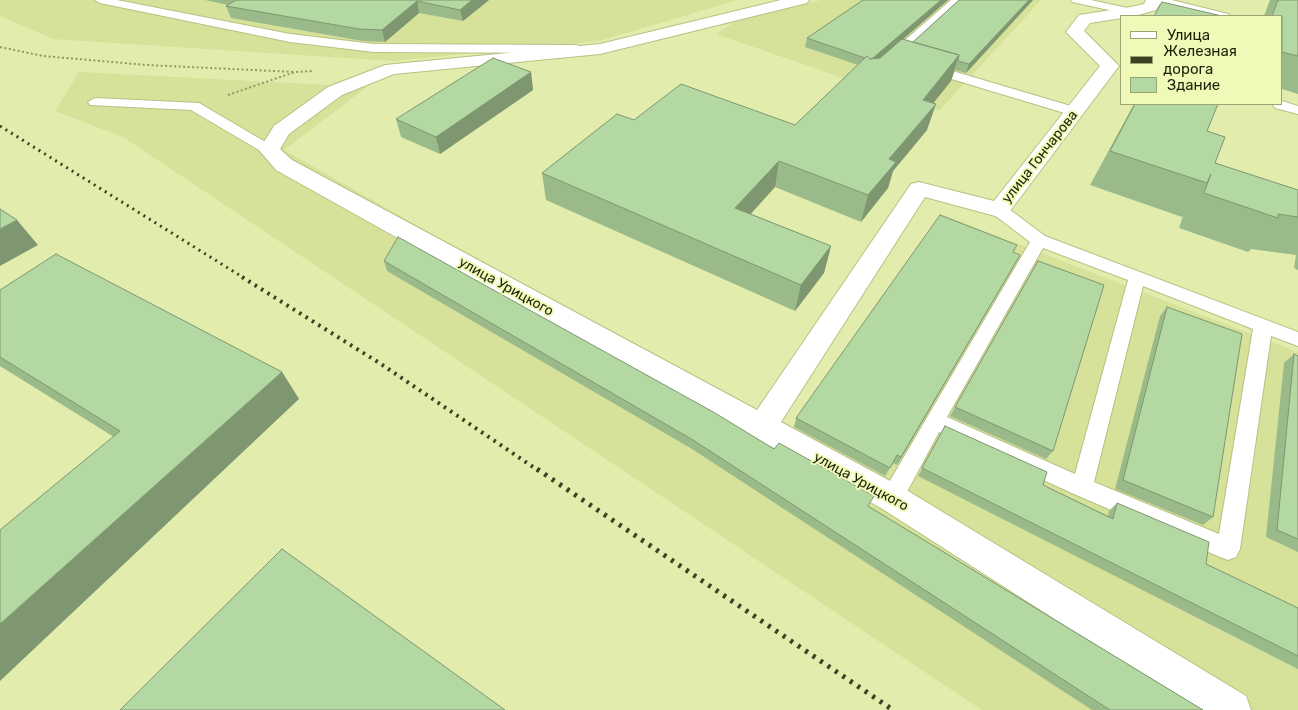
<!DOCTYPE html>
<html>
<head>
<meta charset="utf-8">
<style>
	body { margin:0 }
	#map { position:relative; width:1298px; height:710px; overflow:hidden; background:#e2ecac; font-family:Rubik,sans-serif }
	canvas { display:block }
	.legend { position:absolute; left:1120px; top:15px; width:162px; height:90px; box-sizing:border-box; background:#effab9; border:1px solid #9ca473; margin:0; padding:6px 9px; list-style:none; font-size:15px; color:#1f2209 }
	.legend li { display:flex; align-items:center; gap:10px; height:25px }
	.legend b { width:25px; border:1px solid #9ca473 }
</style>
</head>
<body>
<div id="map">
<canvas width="1298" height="710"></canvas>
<ul class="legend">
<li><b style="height:6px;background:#fff"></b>Улица</li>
<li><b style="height:6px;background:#3e4223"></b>Железная дорога</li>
<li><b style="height:14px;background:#b4d8a1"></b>Здание</li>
</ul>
</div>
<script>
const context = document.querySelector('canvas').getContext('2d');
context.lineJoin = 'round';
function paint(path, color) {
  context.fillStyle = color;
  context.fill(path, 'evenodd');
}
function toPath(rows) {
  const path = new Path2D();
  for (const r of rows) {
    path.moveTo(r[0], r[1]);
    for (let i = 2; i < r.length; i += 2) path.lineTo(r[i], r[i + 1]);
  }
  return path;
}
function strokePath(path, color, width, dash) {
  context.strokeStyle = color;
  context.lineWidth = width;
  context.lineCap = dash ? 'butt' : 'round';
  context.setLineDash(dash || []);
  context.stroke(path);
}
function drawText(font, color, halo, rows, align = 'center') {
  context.font = font + ' Rubik,sans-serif';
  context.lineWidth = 4;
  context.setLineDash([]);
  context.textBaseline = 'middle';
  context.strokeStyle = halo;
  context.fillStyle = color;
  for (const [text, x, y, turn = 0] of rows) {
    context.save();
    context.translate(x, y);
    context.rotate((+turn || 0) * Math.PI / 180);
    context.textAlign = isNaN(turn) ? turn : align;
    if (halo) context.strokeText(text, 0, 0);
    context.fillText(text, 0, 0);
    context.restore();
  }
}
paint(toPath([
	[0,0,738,0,599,41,392,61,53,39,0,16],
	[821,0,1041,0,939,111,716,34,736,21],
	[79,72,367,87,284,150,580,318,790,431,936,224,940,214,1298,352,1298,710,982,710,123,137,55,111]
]), '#d6e19a');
const service = toPath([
	[95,0,117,0,290,34,374,44,577,45,583,49,577,53,374,52,290,42,100,3,95,0],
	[951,0,963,0,900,57,899,61,889,60,887,57,889,54,951,0],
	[1071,0,1091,0,1136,10,1138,12,1132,15,1072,2,1071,0],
	[1153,0,1172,0,1228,14,1230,16,1211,16,1154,2,1153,0],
	[929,64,1081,109,1083,112,1076,116,1071,115,925,71,923,68,925,65,929,64],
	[95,98,199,103,274,147,276,150,274,153,264,153,191,110,90,105,88,102,95,98],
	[1282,101,1298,106,1298,114,1275,108,1273,105,1282,104,1282,101],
	[999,205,1005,206,1045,236,1298,332,1298,346,1271,336,1240,549,1236,557,1228,560,1220,557,1074,494,939,432,900,505,892,508,884,505,881,498,884,491,1030,242,993,214,991,210,993,206,999,205],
	[1043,248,1128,280,1075,474,947,417,1043,248],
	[1143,286,1253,329,1219,534,1094,482,1143,286]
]);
const minor = toPath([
	[781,0,809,0,807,3,600,54,394,74,342,95,289,134,280,149,292,160,757,410,911,184,919,182,994,201,1100,66,1066,32,1079,15,1131,7,1144,4,1146,0,1162,0,1156,10,1135,16,1122,16,1122,18,1090,23,1084,31,1119,66,1007,215,999,217,925,197,781,422,903,488,1246,696,1251,710,1197,710,881,508,276,170,259,150,274,126,328,87,385,65,600,44,781,0]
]);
strokePath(service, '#b8c183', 2);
strokePath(minor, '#b8c183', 2);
strokePath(toPath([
	[0,47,43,56,147,65,295,72],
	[228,95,295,72,313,71]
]), '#909768', 2, [2, 2.5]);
paint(service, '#fff');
paint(minor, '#fff');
strokePath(toPath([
	[0,126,244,278]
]), '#3e4223', 3, [2, 4.5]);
strokePath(toPath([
	[242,277,381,364,539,471]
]), '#3e4223', 4, [2.5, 5]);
strokePath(toPath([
	[537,469,893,710]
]), '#3e4223', 5, [3, 6]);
paint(toPath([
	[205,0,489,0,463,21,419,13,385,42,363,41,231,18,226,6,228,5],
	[863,0,948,0,903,39,913,42,959,0,1033,0,966,73,955,70,951,81,933,103,927,130,893,171,888,188,861,222,775,187,751,214,831,246,824,273,795,311,546,200,542,173,795,125,858,65,805,47,807,38],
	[1270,0,1298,0,1298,94,1282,89,1282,16,1264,16],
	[531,72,533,90,440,154,401,137,396,119],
	[1134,104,1218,104,1207,131,1215,163,1298,190,1298,270,1294,268,1296,255,1251,249,1248,252,1179,228,1183,216,1182,217,1090,185],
	[1013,253,1015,264,897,465,893,463,885,476,794,427,796,418],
	[384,261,868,506,1203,710,1092,710,692,449,387,271],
	[1038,261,1053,451,1046,459,950,416],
	[0,290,282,372,299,399,114,437,0,366],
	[1167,307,1213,517,1203,525,1115,489,1160,316],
	[1294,354,1298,356,1298,552,1266,537,1284,363],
	[945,426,1043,485,1108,516,1109,511,1117,503,1206,564,1298,608,1298,669,918,476]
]), '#9bba8a');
paint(toPath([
	[472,0,489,0,463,21,460,10],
	[941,0,948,0,869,69,871,60],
	[1029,0,1033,0,966,73,969,64],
	[417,1,419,13,385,42,382,30],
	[959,55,951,81,915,126,923,100],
	[531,72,533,90,440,154,436,137],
	[936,104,927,130,893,171,888,188,861,222,868,195,889,159],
	[779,161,775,187,732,234,735,208],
	[17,220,38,245,0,266,0,229],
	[831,246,824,273,795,311,801,285],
	[1020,255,1015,264,897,465,901,457],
	[282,372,299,399,0,681,0,624]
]), '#7e9771');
const building = toPath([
	[236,0,472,0,460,10,417,1,382,30,359,29,226,6,236,0],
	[863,0,941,0,873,58,870,59,867,56,865,58,807,38,863,0],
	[959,0,1029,0,969,64,958,61,959,55,913,42,959,0],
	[1278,0,1298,0,1298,56,1282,52,1282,16,1272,16,1278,0],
	[1162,2,1222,16,1154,16,1162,2],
	[902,39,959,55,923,100,936,104,889,159,896,162,868,195,779,161,735,208,831,246,801,285,542,173,617,114,634,120,681,84,795,125,867,56,870,59,880,58,902,39],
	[493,58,531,72,436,137,396,119,493,58],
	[1135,104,1218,104,1207,131,1225,137,1215,163,1298,190,1298,217,1278,214,1278,218,1204,193,1211,174,1207,183,1110,151,1135,104],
	[0,209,17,220,0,229,0,209],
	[940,215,1017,245,1013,252,1020,255,901,457,897,455,890,468,796,418,940,215],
	[398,237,715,413,774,449,779,443,874,496,868,506,1203,710,1110,710,693,440,384,261,398,237],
	[56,254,282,372,0,624,0,530,120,431,0,357,0,290,56,254],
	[1038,261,1104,285,1053,451,955,407,1038,261],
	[1167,307,1242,334,1213,517,1123,480,1167,307],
	[1294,354,1298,356,1298,539,1277,530,1294,354],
	[945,426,1047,472,1043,485,1113,519,1117,503,1209,542,1206,564,1298,608,1298,656,922,468,945,426],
	[282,549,505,710,120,710,282,549]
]);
paint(building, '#b4d8a1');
strokePath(building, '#7e9771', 1);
drawText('14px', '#1f2209', '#effab9', [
	["улица Гончарова",1040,157,-52],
	["улица Урицкого",506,287,29],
	["улица Урицкого",861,482,29]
]);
</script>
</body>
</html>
